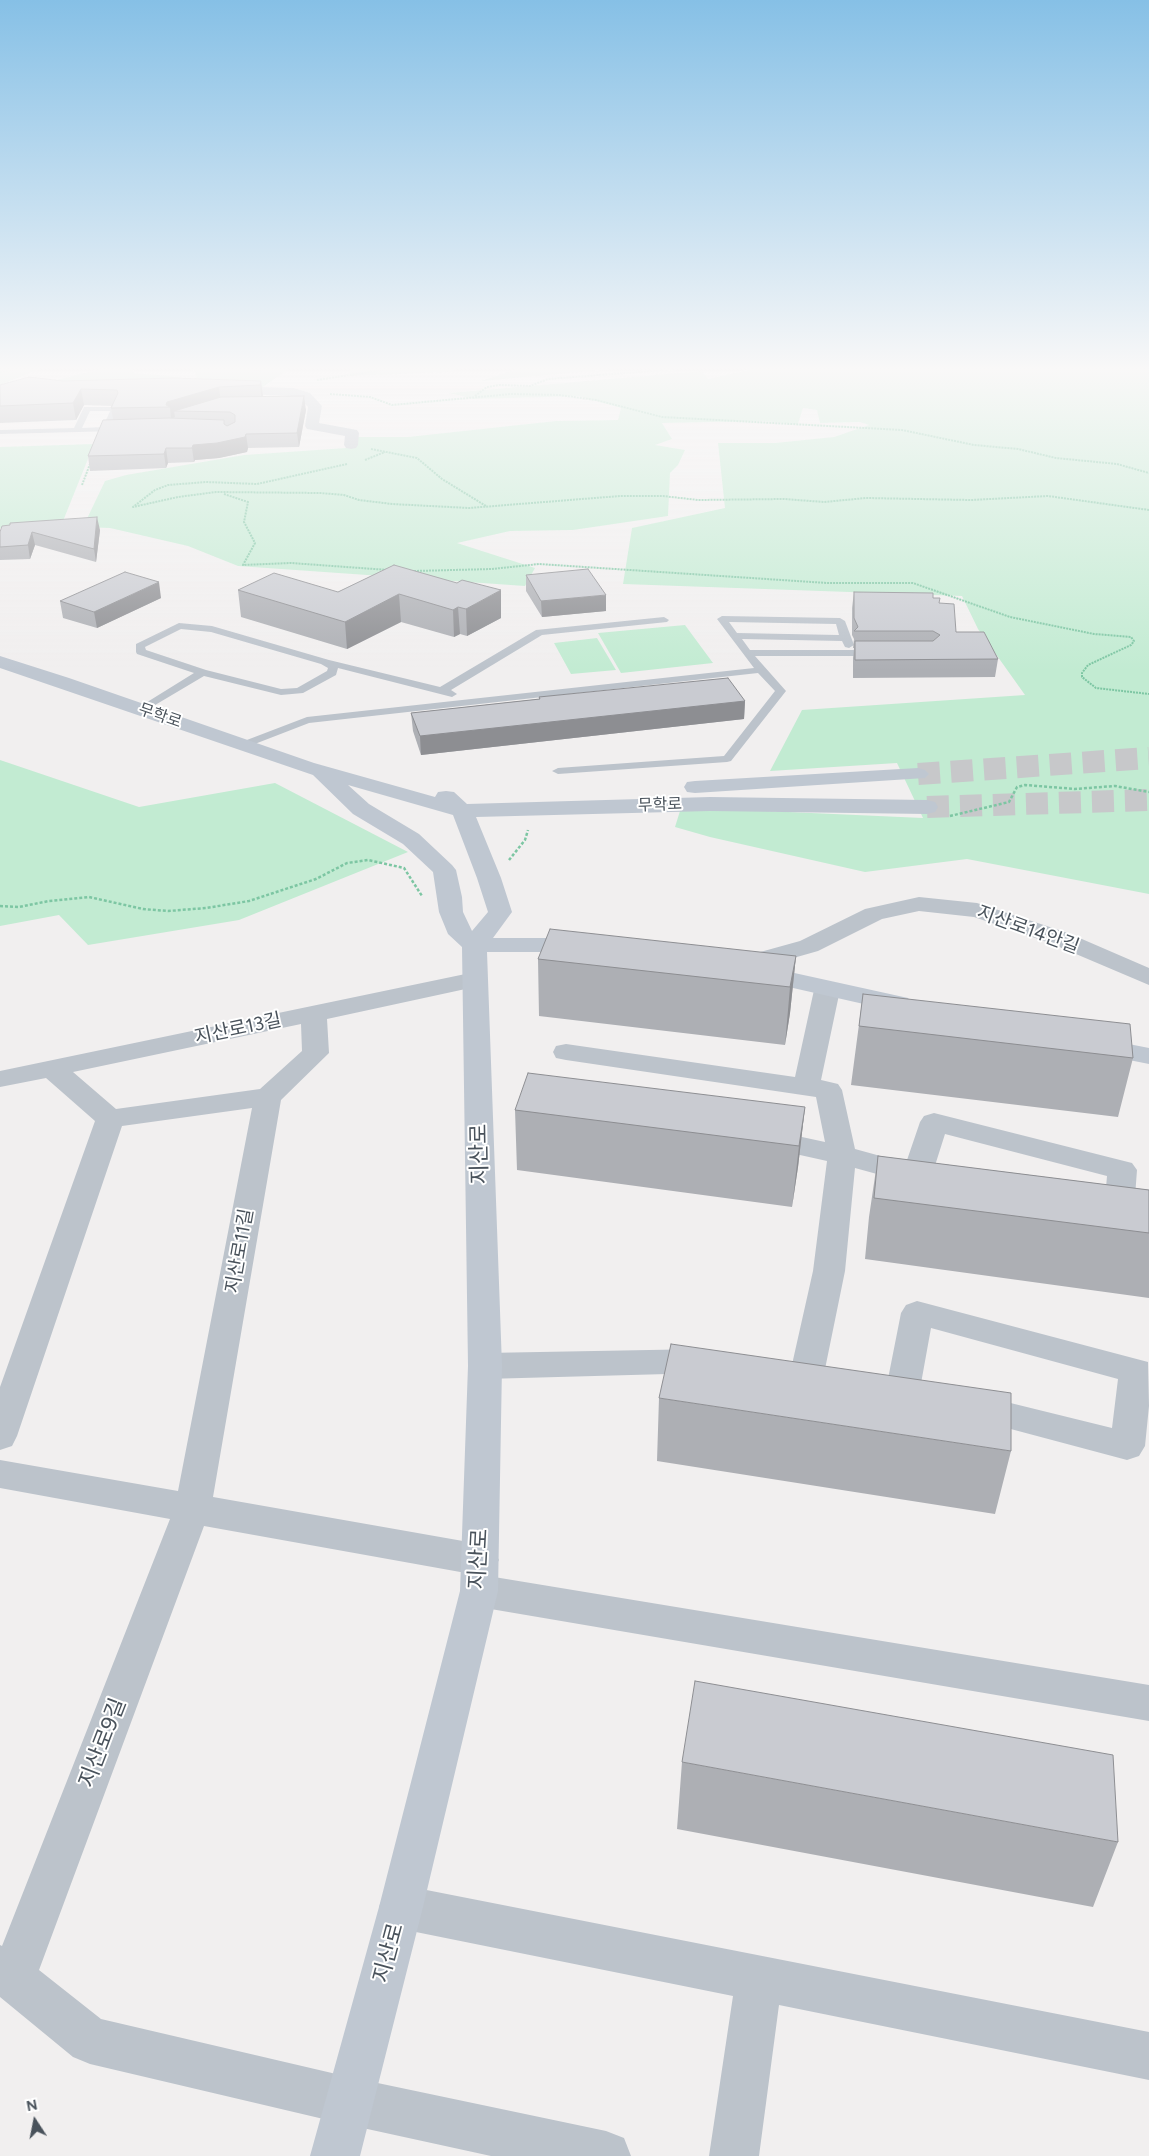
<!DOCTYPE html>
<html>
<head>
<meta charset="utf-8">
<style>
	body { margin:0 }
	#map { position:relative; width:1149px; height:2156px; overflow:hidden; background:#f1efef; font-family:Figtree,sans-serif }
	canvas { display:block }
	.north { position:absolute; left:10px; top:2096px; width:50px; height:50px; -webkit-text-stroke:4px #fff; paint-order:stroke; rotate:349deg; font-size:14px; font-weight:700; line-height:20px; text-align:center; color:#49525b }
	.north::after { content:''; display:block; margin:auto; width:18px; height:22px; background:#49525b; clip-path:polygon(50% 0,100% 100%,50% 72%,0 100%) }
</style>
</head>
<body>
<div id="map">
<canvas width="1149" height="2156"></canvas>
<div class="north">N</div>
</div>
<script>
const context = document.querySelector('canvas').getContext('2d');
context.lineJoin = 'round';
function paint(path, color) {
  context.fillStyle = color;
  context.fill(path, 'evenodd');
}
function toPath(rows) {
  const path = new Path2D();
  for (const r of rows) {
    path.moveTo(r[0], r[1]);
    for (let i = 2; i < r.length; i += 2) path.lineTo(r[i], r[i + 1]);
  }
  return path;
}
function strokePath(path, color, width, dash) {
  context.strokeStyle = color;
  context.lineWidth = width;
  context.lineCap = dash ? 'butt' : 'round';
  context.setLineDash(dash || []);
  context.stroke(path);
}
function drawText(font, color, halo, rows, align = 'center') {
  context.font = font + ' Figtree,"Noto Sans KR",sans-serif';
  context.lineWidth = 4;
  context.setLineDash([]);
  context.textBaseline = 'middle';
  context.strokeStyle = halo;
  context.fillStyle = color;
  for (const [text, x, y, turn = 0] of rows) {
    context.save();
    context.translate(x, y);
    context.rotate((+turn || 0) * Math.PI / 180);
    context.textAlign = isNaN(turn) ? turn : align;
    if (halo) context.strokeText(text, 0, 0);
    context.fillText(text, 0, 0);
    context.restore();
  }
}
paint(toPath([
	[0,369,40,369,0,385],
	[101,369,133,369,134,373,179,377,185,387,53,381],
	[190,369,289,369,261,388,198,386,195,371],
	[350,369,456,369,445,372,350,376],
	[517,369,612,369,481,381],
	[753,369,1149,369,1149,894,967,859,865,872,710,837,675,827,680,811,744,810,923,818,897,763,770,771,802,710,1025,695,978,629,962,596,623,584,632,528,725,508,718,443,775,443,834,437,869,425,860,422,820,423,817,410,803,408,798,424,762,421,662,423,672,439,655,445,685,450,678,465,670,473,668,516,573,530,510,531,457,543,535,568,525,586,238,566,188,546,110,528,83,527,105,481,126,475,244,455,346,448,350,437,408,437,556,421,618,420,621,408,578,396,474,399,449,393,702,371,708,379],
	[94,444,61,526,0,528,0,447],
	[685,625,713,663,621,673,598,633],
	[597,638,616,670,571,674,554,643],
	[0,760,139,807,275,783,408,852,239,920,88,945,59,915,0,926]
]), '#c2ebd2');
strokePath(toPath([
	[918,774,1149,758],
	[927,807,1149,800]
]), '#c7c8ca', 22, [22, 11]);
strokePath(toPath([
	[253,369,262,371],
	[0,372,17,369],
	[317,380,389,369],
	[330,394,370,397,392,405,511,394,559,395,596,400,662,417,902,430,974,445,1018,449,1056,458,1117,464,1149,473],
	[475,396,487,387,499,385,530,386,548,379,676,369],
	[371,449,417,458,442,479,486,506],
	[365,460,385,452],
	[347,464,257,484,206,482,168,485,155,490,133,507,178,497,216,492,320,493,344,495,359,500,392,504,469,508,620,496,663,496,698,500,784,499,824,502,866,498,971,500,1048,496,1149,510],
	[82,485,90,464],
	[224,494,248,502,244,522,255,543,243,565,291,563,388,570],
	[414,571,492,569,539,564,827,583,913,583,1010,617,1094,634,1131,637,1134,641,1131,645,1088,665,1082,673,1082,677,1096,688,1149,694]
]), '#7dc6a3', 2, [2, 1]);
strokePath(toPath([
	[950,816,1009,802,1017,787,1025,785,1075,789,1115,786,1149,792],
	[509,860,525,840,528,830],
	[0,906,19,907,49,901,89,897,143,909,168,911,206,908,249,901,316,879,347,863,368,860,404,868,422,896]
]), '#7dc6a3', 2.5, [3, 2]);
paint(toPath([
	[84,407,118,407,119,409,111,427,118,427,122,429,118,431,0,434,0,430,74,428,84,407],
	[90,411,110,411,103,427,82,428,90,411],
	[722,616,840,618,845,621,854,645,849,648,845,647,842,641,742,639,750,650,874,650,879,653,874,656,755,656,786,691,731,761,727,762,558,774,552,771,558,768,724,756,775,691,758,673,309,723,247,747,239,747,237,745,239,743,307,717,754,668,717,619,722,616],
	[729,622,836,624,839,635,737,633,729,622],
	[664,617,669,620,667,622,542,635,451,690,457,694,452,697,338,668,336,675,303,693,281,695,204,676,145,711,137,711,136,709,194,673,137,654,136,652,136,644,179,623,212,626,329,660,440,687,536,630,664,617],
	[181,629,211,632,321,664,328,668,327,671,297,688,281,689,206,670,146,650,145,647,181,629]
]), '#bcc3cb');
paint(toPath([
	[225,386,294,388,310,393,322,406,319,423,357,430,359,433,358,445,356,448,351,449,346,448,344,445,345,436,307,429,305,426,308,407,300,399,292,396,220,393,218,390,220,387,225,386],
	[919,897,977,903,1068,933,1149,968,1149,985,1050,943,974,917,919,911,882,919,818,951,744,972,735,969,731,964,735,959,800,941,865,909,919,897],
	[475,972,484,975,488,980,484,985,327,1019,329,1053,281,1100,213,1497,480,1544,493,1549,499,1560,493,1571,482,1575,1149,1685,1149,1721,479,1607,466,1603,460,1591,466,1579,477,1575,204,1526,39,1970,101,2019,349,2077,606,2131,624,2138,631,2156,491,2156,349,2125,90,2064,73,2057,0,1997,0,1945,2,1946,170,1519,0,1488,0,1460,178,1491,252,1108,122,1126,17,1436,12,1446,0,1450,0,1387,95,1121,46,1078,0,1087,0,1071,475,972],
	[301,1024,302,1051,260,1089,116,1109,73,1072,301,1024],
	[827,982,836,985,840,990,821,1080,838,1084,842,1090,855,1149,906,1163,920,1122,924,1116,934,1113,1132,1163,1137,1170,1133,1223,1129,1230,1118,1233,1107,1230,1103,1223,1107,1176,945,1134,932,1175,927,1182,917,1185,855,1168,845,1271,825,1369,820,1378,808,1382,796,1378,791,1369,813,1271,827,1161,755,1145,751,1138,755,1131,765,1129,825,1142,816,1097,566,1060,556,1058,553,1052,556,1046,566,1044,795,1077,814,990,818,985,827,982],
	[917,1301,1148,1362,1149,1406,1145,1446,1139,1456,1127,1460,962,1416,957,1407,962,1398,974,1394,1112,1428,1118,1379,931,1328,920,1389,915,1398,903,1402,891,1398,886,1389,901,1313,906,1305,917,1301],
	[704,1349,716,1352,721,1361,716,1370,704,1373,485,1379,473,1375,468,1366,473,1357,485,1353,704,1349],
	[401,1885,1149,2032,1149,2080,779,2005,759,2156,709,2156,733,1996,401,1929,385,1923,379,1907,385,1891,401,1885]
]), '#bcc3cb');
paint(toPath([
	[0,656,69,678,314,763,435,797,438,792,446,791,454,792,467,804,710,797,927,800,935,802,938,807,935,812,927,814,710,811,476,817,501,878,512,912,493,938,580,938,589,940,592,945,589,950,580,952,487,952,502,1366,498,1591,423,1907,360,2156,310,2156,379,1907,460,1591,468,1366,462,947,448,934,439,912,433,872,403,844,353,814,313,775,0,668,0,656],
	[348,785,453,815,477,878,488,912,472,931,463,912,462,897,456,870,452,865,419,834,369,804,348,785],
	[918,768,925,770,929,774,925,778,695,793,687,792,684,787,687,782,695,781,918,768],
	[758,965,908,998,912,1004,908,1010,899,1012,749,978,745,973,749,968,758,965],
	[1098,1038,1149,1048,1149,1064,1089,1052,1085,1046,1089,1040,1098,1038]
]), '#bfc7d1');
paint(toPath([
	[63,381,261,381,263,397,306,410,299,447,248,448,247,452,219,458,195,460,194,462,168,463,166,468,90,471,88,456,113,419,111,408,112,406,84,405,76,420,0,423,0,385],
	[100,530,96,562,35,545,30,559,0,560,0,532],
	[394,565,501,618,467,636,460,634,454,637,401,622,347,649,241,617,238,590,338,592],
	[526,575,606,611,542,617,526,591],
	[854,592,933,598,939,603,956,632,998,659,995,677,853,678,853,658,854,648,853,648,854,639,852,635,852,608],
	[161,598,97,628,63,618,60,601],
	[539,697,745,701,744,719,421,755,413,731,411,713,539,699],
	[796,956,790,1013,785,1045,539,1016,538,959],
	[863,994,1133,1058,1118,1117,851,1085],
	[805,1107,798,1167,792,1207,517,1170,515,1110],
	[878,1156,1149,1190,1149,1298,865,1259,869,1217],
	[659,1398,1011,1451,995,1514,657,1461],
	[682,1762,1118,1842,1093,1907,677,1829]
]), '#adafb4');
paint(toPath([
	[261,381,263,397,262,402,260,385],
	[219,387,221,403,174,411,175,417,171,419,170,407,166,405,167,402],
	[81,389,84,405,76,420,73,403],
	[304,396,306,410,299,447,297,433],
	[246,434,248,448,247,452,219,458,195,460,194,462,192,448,193,445],
	[166,448,168,463,166,468,164,454],
	[97,517,100,530,96,562,94,549],
	[32,532,35,545,30,559,28,545],
	[159,582,161,598,97,628,94,612],
	[501,590,501,618,467,636,466,609],
	[399,594,401,622,347,649,345,622],
	[606,595,606,611,542,617,541,601],
	[458,607,460,634,454,637,453,610],
	[745,701,744,719,421,755,420,736],
	[796,956,790,1013,785,1045,790,987],
	[805,1107,798,1167,792,1207,799,1146]
]), '#8d8e92');
const building = toPath([
	[29,377,63,381,174,378,261,381,260,385,219,387,167,402,166,405,170,407,111,408,118,393,117,390,81,389,73,403,0,406,0,385,29,377],
	[304,396,297,433,246,434,245,437,217,443,193,445,192,448,166,448,164,454,88,456,103,420,169,418,224,420,224,424,227,426,235,422,235,415,230,412,174,411,221,397,304,396],
	[97,517,94,549,32,532,28,545,0,547,0,532,2,526,10,525,10,523,97,517],
	[394,565,457,583,462,580,501,590,466,609,458,607,453,610,399,594,345,622,238,590,274,573,338,592,394,565],
	[588,569,606,595,541,601,526,575,588,569],
	[125,572,159,582,94,612,60,601,125,572],
	[854,592,933,593,933,598,940,598,939,603,954,604,956,632,984,632,998,659,855,660,855,641,933,641,940,635,933,631,854,631,858,627,854,618,854,592],
	[728,678,745,701,420,736,411,713,540,699,539,697,728,678],
	[550,929,796,956,790,987,538,959,550,929],
	[863,994,1130,1024,1133,1058,859,1026,863,994],
	[528,1073,805,1107,799,1146,515,1110,528,1073],
	[878,1156,1149,1190,1149,1233,874,1198,878,1156],
	[671,1344,1011,1393,1011,1451,659,1398,671,1344],
	[695,1681,1113,1755,1118,1842,682,1762,695,1681]
]);
paint(building, '#c9cbd1');
strokePath(building, '#8d8e92', 1);
const sky = context.createLinearGradient(0, 0, 0, 671);
sky.addColorStop(0, '#86c0e6');
sky.addColorStop(0.55, '#f9f8f8');
sky.addColorStop(1, '#f9f8f800');
context.fillStyle = sky;
context.fillRect(0, 0, 1149, 671);
drawText('16px', '#49525b', '#fff', [
	["무학로",160,716,19],
	["무학로",660,805,-2]
]);
drawText('19px', '#49525b', '#fff', [
	["지산로14안길",1028,930,20],
	["지산로13길",238,1029,-12],
	["지산로11길",240,1251,-80]
]);
drawText('22px', '#49525b', '#fff', [
	["지산로",480,1154,-91],
	["지산로",479,1559,-87],
	["지산로9길",103,1743,-69],
	["지산로",389,1953,-75]
]);
</script>
</body>
</html>
